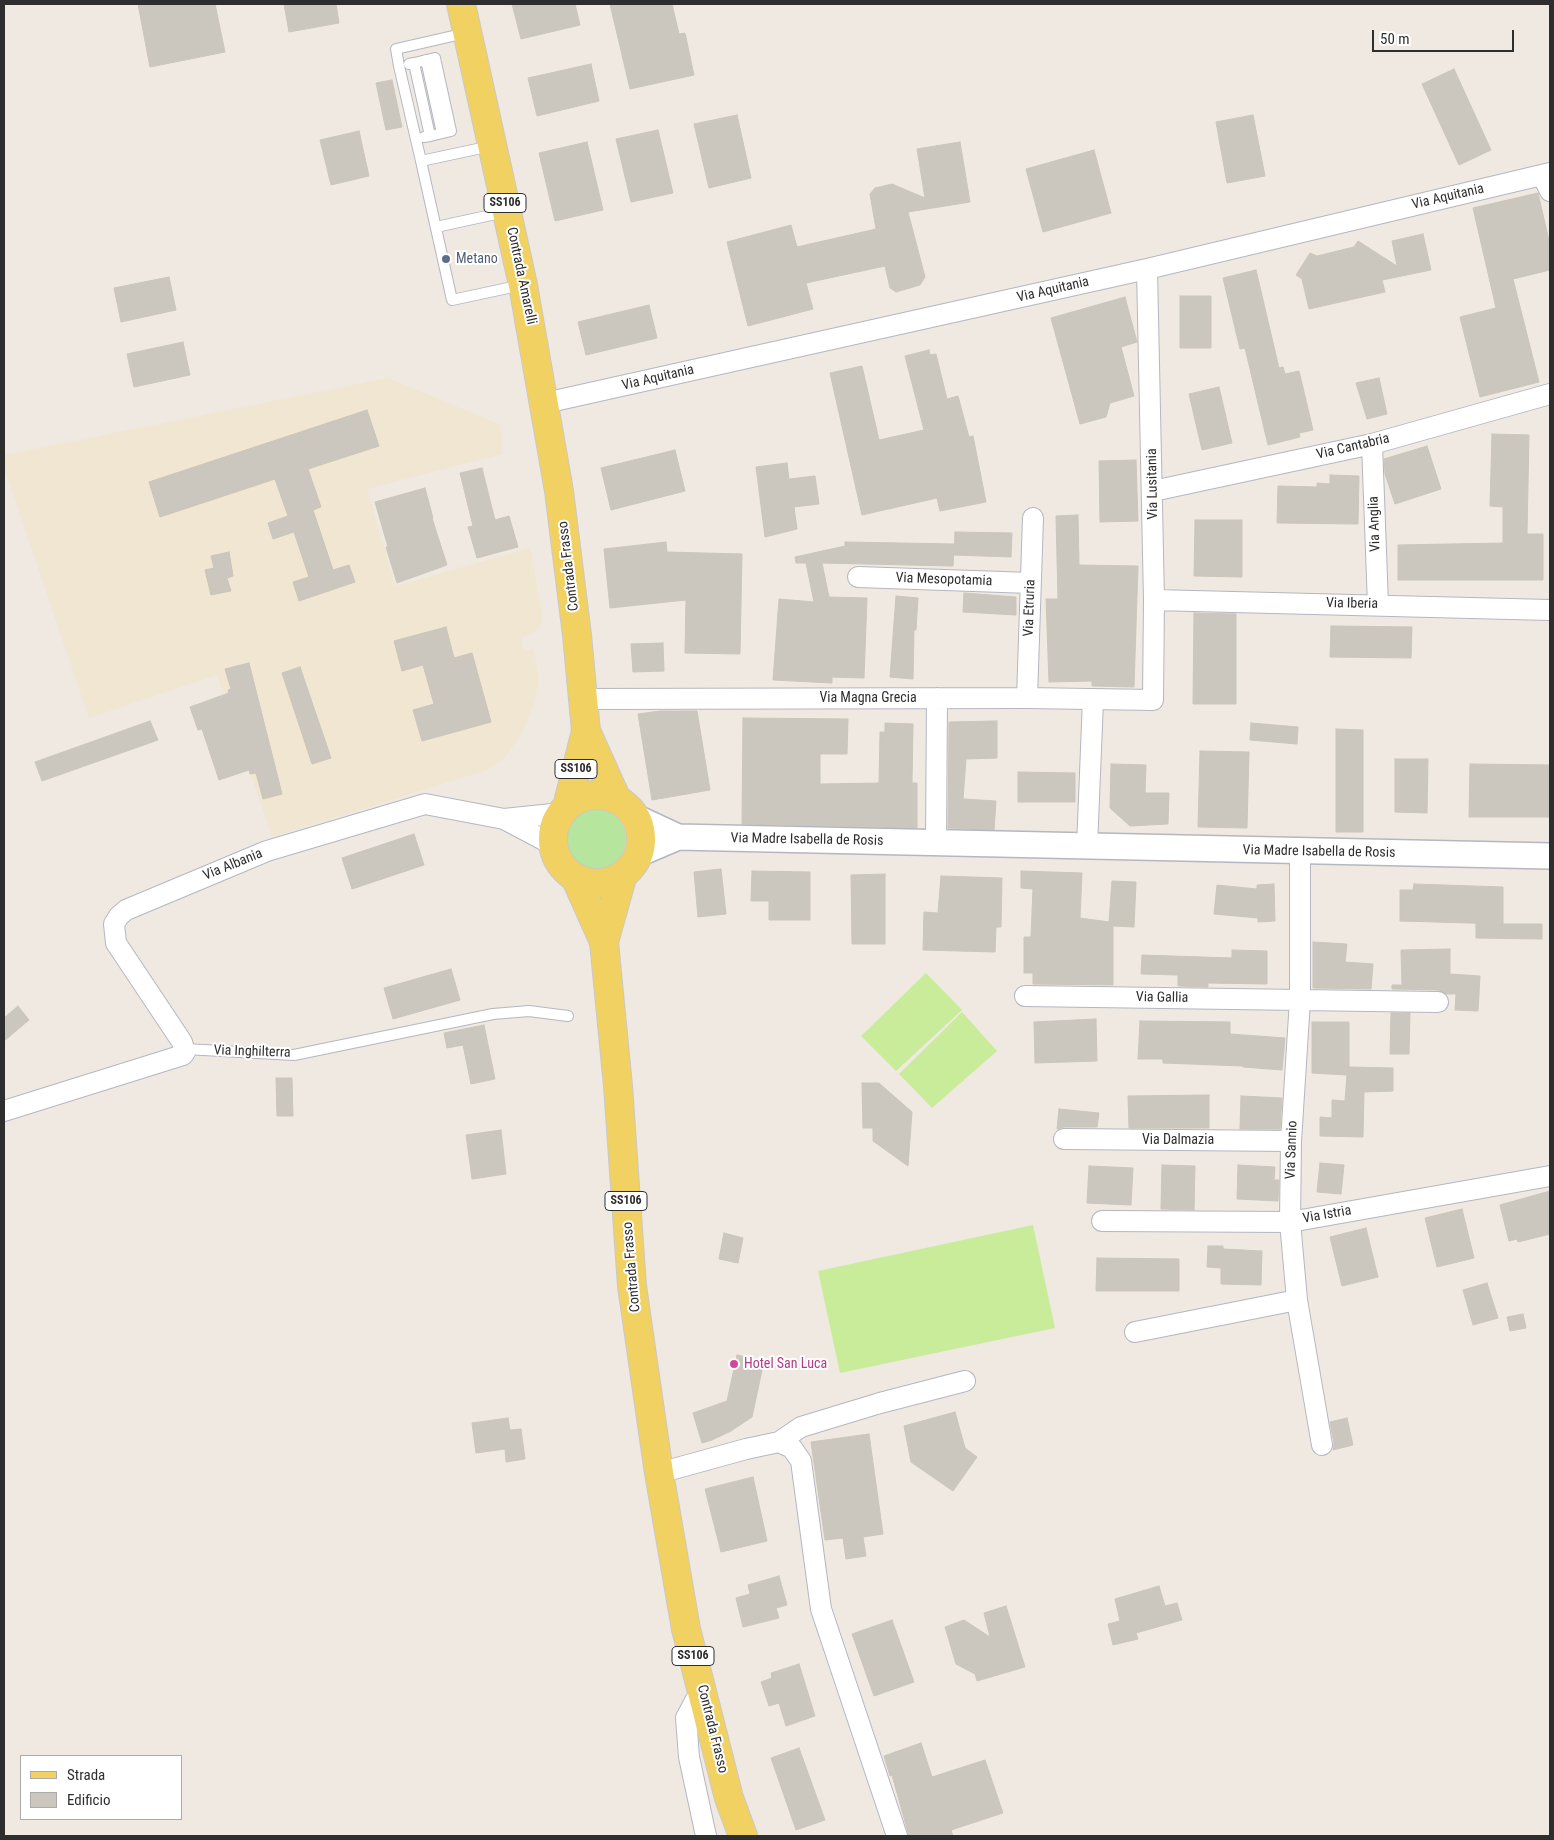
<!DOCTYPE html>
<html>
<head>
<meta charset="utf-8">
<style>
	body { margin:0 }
	#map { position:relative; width:1554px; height:1840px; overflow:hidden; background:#efe9e1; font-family:"Roboto Condensed",sans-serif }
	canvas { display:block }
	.frame { position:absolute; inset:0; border:5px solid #2e2e2e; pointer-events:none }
	.legend { position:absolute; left:20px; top:1755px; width:162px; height:65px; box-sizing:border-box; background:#fff; border:1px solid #ababab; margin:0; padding:6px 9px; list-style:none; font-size:15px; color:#2e2e2e }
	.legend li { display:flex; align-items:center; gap:10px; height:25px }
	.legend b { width:25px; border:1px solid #ababab }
	.scale { position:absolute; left:1372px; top:30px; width:142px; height:22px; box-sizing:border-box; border:2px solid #2e2e2e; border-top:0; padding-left:6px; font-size:15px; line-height:18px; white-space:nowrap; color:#2e2e2e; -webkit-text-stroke:4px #fff; paint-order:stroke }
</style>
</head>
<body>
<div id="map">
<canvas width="1554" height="1840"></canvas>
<div class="frame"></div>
<ul class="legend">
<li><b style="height:6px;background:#f2d163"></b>Strada</li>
<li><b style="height:14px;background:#cbc7bf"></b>Edificio</li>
</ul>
<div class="scale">50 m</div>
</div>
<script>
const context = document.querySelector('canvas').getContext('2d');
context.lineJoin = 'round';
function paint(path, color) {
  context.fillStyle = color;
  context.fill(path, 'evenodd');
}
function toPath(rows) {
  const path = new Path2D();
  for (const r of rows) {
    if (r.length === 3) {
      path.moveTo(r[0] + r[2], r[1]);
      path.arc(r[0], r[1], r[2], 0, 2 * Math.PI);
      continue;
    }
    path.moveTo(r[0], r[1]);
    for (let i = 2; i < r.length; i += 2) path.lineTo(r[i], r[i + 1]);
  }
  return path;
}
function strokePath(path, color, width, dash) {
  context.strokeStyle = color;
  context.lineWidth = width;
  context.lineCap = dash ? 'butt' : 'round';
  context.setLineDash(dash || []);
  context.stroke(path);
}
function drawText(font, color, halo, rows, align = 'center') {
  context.font = font + ' "Roboto Condensed",sans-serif';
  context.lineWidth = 4;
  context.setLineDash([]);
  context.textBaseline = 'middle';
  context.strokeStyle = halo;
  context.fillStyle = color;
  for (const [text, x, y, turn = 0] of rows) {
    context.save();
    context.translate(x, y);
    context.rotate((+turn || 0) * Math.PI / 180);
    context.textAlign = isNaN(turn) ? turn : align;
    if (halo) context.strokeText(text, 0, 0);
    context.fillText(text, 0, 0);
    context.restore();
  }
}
paint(toPath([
	[388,378,501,425,502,454,367,489,395,586,530,548,542,611,542,620,540,627,535,632,521,638,524,651,533,649,539,679,535,701,524,730,505,758,487,770,272,837,217,675,89,718,4,468,4,455]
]), '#f0e6d1');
paint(toPath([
	[596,839,30]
]), '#b6e59e');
paint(toPath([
	[926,973,962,1010,896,1071,861,1036],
	[962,1012,997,1051,932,1108,899,1074],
	[1033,1225,1055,1328,840,1373,818,1271]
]), '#c9ec9a');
const building = toPath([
	[138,4,215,4,225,52,150,67,138,4],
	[284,4,336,4,339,23,289,32,284,4],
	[512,4,575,4,580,25,521,39,512,4],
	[610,4,672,4,679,34,685,33,694,75,630,89,610,4],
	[591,64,599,101,537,116,528,78,591,64],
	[1454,69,1491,150,1459,165,1422,84,1454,69],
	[392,80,402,127,386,130,376,83,392,80],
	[737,115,751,178,709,188,694,124,737,115],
	[1253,115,1265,176,1227,183,1216,122,1253,115],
	[658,130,673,193,631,202,616,139,658,130],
	[359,131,369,176,331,185,320,140,359,131],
	[587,142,603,210,555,221,539,153,587,142],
	[960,142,970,202,908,212,925,277,920,285,896,292,890,288,885,266,806,283,813,309,748,326,727,242,791,225,797,247,876,229,870,194,875,188,892,184,925,198,917,149,960,142],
	[1094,150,1111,213,1043,232,1026,169,1094,150],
	[1538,193,1550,245,1550,270,1513,279,1539,382,1480,397,1460,317,1496,308,1473,208,1538,193],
	[1423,234,1431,270,1382,280,1385,292,1309,309,1302,279,1296,275,1310,253,1317,256,1354,247,1358,241,1397,266,1392,241,1423,234],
	[1256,270,1279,368,1283,367,1285,374,1299,371,1313,430,1299,433,1300,437,1268,445,1245,348,1240,349,1223,278,1256,270],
	[169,277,176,310,121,322,114,288,169,277],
	[1180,296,1211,296,1211,348,1180,348,1180,296],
	[1125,297,1137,342,1121,347,1134,396,1110,403,1106,417,1080,424,1051,318,1125,297],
	[649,305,657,338,586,355,578,322,649,305],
	[183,342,190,375,134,387,127,354,183,342],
	[929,350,930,355,936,354,947,399,958,396,969,437,973,436,986,502,940,511,937,498,862,515,830,373,862,366,879,440,924,430,905,356,929,350],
	[1379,378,1387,414,1367,419,1356,383,1379,378],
	[1219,387,1232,443,1202,450,1189,394,1219,387],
	[367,410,379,446,308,469,321,507,313,510,333,570,349,565,355,582,299,601,293,582,309,577,294,532,273,539,268,523,288,516,275,479,160,517,149,482,367,410],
	[1492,434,1529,435,1527,534,1543,534,1543,580,1398,580,1398,545,1503,543,1503,507,1490,506,1492,434],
	[1427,446,1441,489,1395,504,1385,474,1384,459,1427,446],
	[675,450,685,491,611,510,601,468,675,450],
	[1136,460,1138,521,1100,522,1099,461,1136,460],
	[787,463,789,479,815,476,819,504,794,507,797,529,765,537,756,467,787,463],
	[482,468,495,520,509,516,518,547,477,558,468,527,473,526,460,473,482,468],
	[1330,475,1359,476,1358,524,1277,523,1278,486,1317,487,1317,483,1330,484,1330,475],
	[425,488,433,518,432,518,447,565,397,583,386,547,388,547,375,502,425,488],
	[1078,515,1079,565,1138,566,1134,687,1092,686,1092,681,1049,682,1046,599,1058,599,1056,516,1078,515],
	[1195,520,1242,520,1242,577,1194,576,1195,520],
	[955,532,1012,533,1011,557,954,555,955,532],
	[666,542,667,552,742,554,740,654,685,653,686,600,610,608,604,549,666,542],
	[845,542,954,544,953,566,822,563,829,597,867,598,864,678,832,677,832,683,773,680,779,599,814,602,806,563,796,563,795,557,845,546,845,542],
	[229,552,233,576,227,578,231,591,211,595,205,570,214,568,211,556,229,552],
	[964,593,1016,597,1016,615,963,612,964,593],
	[896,596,918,598,916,630,914,630,913,679,890,677,896,596],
	[1194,613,1236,614,1236,704,1193,704,1194,613],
	[1331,626,1412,627,1411,658,1330,657,1331,626],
	[446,627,454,658,472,653,491,722,422,741,413,710,434,704,423,665,402,671,394,641,446,627],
	[663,643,664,671,633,672,631,644,663,643],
	[249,663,282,794,263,799,256,773,250,774,249,770,219,780,202,729,198,730,190,707,229,693,228,690,231,689,225,669,249,663],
	[300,667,331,758,312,764,282,673,300,667],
	[660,711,697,711,710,790,652,800,638,714,660,711],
	[743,718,848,719,847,754,820,754,820,784,879,783,880,732,885,732,885,723,913,724,912,783,917,783,917,828,742,824,743,718],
	[150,721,158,740,42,781,35,762,150,721],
	[997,721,997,758,966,759,963,799,996,801,994,830,948,828,949,722,997,721],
	[1251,723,1298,727,1297,744,1250,740,1251,723],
	[1336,729,1363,730,1363,832,1336,832,1336,729],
	[1200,751,1249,752,1247,828,1198,827,1200,751],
	[1395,759,1428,759,1427,813,1395,812,1395,759],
	[1111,764,1146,765,1145,793,1169,793,1168,824,1130,826,1110,808,1111,764],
	[1470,764,1550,765,1550,817,1469,817,1470,764],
	[1018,772,1075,773,1075,802,1018,802,1018,772],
	[414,834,424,865,352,889,342,858,414,834],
	[721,869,726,914,698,917,694,872,721,869],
	[752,871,810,872,810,920,769,920,769,901,751,901,752,871],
	[1021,871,1082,873,1080,918,1109,922,1112,881,1136,882,1134,927,1113,926,1113,985,1033,984,1033,973,1024,973,1024,937,1031,937,1033,889,1021,888,1021,871],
	[885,874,885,944,852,944,851,875,885,874],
	[941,876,1002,878,1001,927,996,927,995,952,923,950,924,912,938,913,941,876],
	[1274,884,1275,921,1258,922,1258,918,1214,914,1217,885,1257,889,1257,885,1274,884],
	[1414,884,1503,887,1503,924,1400,921,1400,890,1413,890,1414,884],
	[1476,924,1542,924,1542,939,1476,938,1476,924],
	[1313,942,1347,944,1345,962,1373,964,1371,989,1313,988,1313,942],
	[1450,949,1450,974,1480,976,1478,1011,1455,1010,1456,994,1446,994,1438,990,1392,989,1392,985,1402,985,1401,950,1450,949],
	[1232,950,1267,951,1267,984,1208,983,1208,987,1178,986,1178,975,1141,974,1142,955,1232,958,1232,950],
	[451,969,460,1000,393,1019,384,988,451,969],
	[18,1006,29,1020,4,1041,4,1018,18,1006],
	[1391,1013,1410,1013,1409,1054,1390,1054,1391,1013],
	[1096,1019,1097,1061,1035,1063,1034,1022,1096,1019],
	[1140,1021,1230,1022,1230,1034,1285,1038,1282,1070,1243,1067,1243,1066,1163,1063,1163,1059,1138,1059,1140,1021],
	[1312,1022,1349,1022,1349,1067,1393,1068,1393,1091,1364,1092,1363,1137,1320,1136,1320,1117,1332,1118,1332,1100,1345,1101,1347,1075,1312,1073,1312,1022],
	[484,1025,495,1079,471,1084,463,1045,447,1048,444,1033,484,1025],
	[276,1078,292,1078,293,1116,277,1116,276,1078],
	[862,1083,879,1083,912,1112,908,1166,873,1141,873,1128,863,1128,862,1083],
	[1209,1095,1209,1128,1129,1128,1128,1096,1209,1095],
	[1241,1096,1282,1098,1280,1129,1240,1129,1241,1096],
	[1059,1109,1099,1113,1097,1127,1064,1127,1057,1129,1059,1109],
	[501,1130,506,1174,472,1179,466,1135,501,1130],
	[1320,1163,1344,1165,1341,1194,1317,1192,1320,1163],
	[1162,1165,1195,1166,1194,1210,1161,1209,1162,1165],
	[1238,1165,1275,1167,1274,1180,1279,1180,1278,1201,1237,1199,1238,1165],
	[1089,1166,1133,1168,1131,1205,1087,1203,1089,1166],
	[1550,1191,1550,1234,1518,1242,1517,1239,1509,1241,1500,1205,1550,1191],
	[1462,1209,1474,1258,1437,1267,1425,1218,1462,1209],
	[1366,1228,1378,1277,1342,1286,1330,1237,1366,1228],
	[724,1233,743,1238,738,1263,719,1259,724,1233],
	[1208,1246,1223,1246,1223,1249,1262,1251,1261,1285,1221,1284,1221,1268,1207,1267,1208,1246],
	[1097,1258,1179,1259,1179,1291,1096,1291,1097,1258],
	[1487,1283,1498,1318,1473,1325,1463,1290,1487,1283],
	[1523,1314,1526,1328,1510,1331,1507,1317,1523,1314],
	[737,1355,764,1361,752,1417,731,1431,712,1440,702,1443,693,1413,727,1401,737,1355],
	[955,1412,965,1448,977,1457,953,1491,911,1462,904,1426,955,1412],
	[508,1418,510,1430,521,1429,525,1459,506,1462,505,1449,476,1453,472,1423,508,1418],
	[1347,1418,1353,1445,1333,1450,1334,1443,1330,1422,1347,1418],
	[869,1434,883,1534,863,1537,866,1556,846,1559,843,1538,825,1540,811,1442,869,1434],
	[753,1477,767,1541,721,1552,705,1489,753,1477],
	[779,1576,787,1605,776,1608,779,1618,743,1627,736,1598,750,1594,748,1585,779,1576],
	[1159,1586,1165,1606,1177,1603,1182,1620,1136,1633,1138,1639,1113,1645,1108,1624,1120,1621,1115,1599,1159,1586],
	[1006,1606,1025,1667,977,1681,975,1674,956,1664,945,1627,964,1620,990,1637,984,1613,1006,1606],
	[892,1620,914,1682,874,1696,852,1634,892,1620],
	[799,1664,815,1716,786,1726,779,1703,769,1706,761,1682,772,1678,771,1673,799,1664],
	[921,1743,932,1777,985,1760,1003,1813,951,1830,953,1836,909,1836,892,1775,890,1776,884,1756,921,1743],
	[799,1748,825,1820,796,1830,771,1758,799,1748]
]);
paint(building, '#cbc7bf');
strokePath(building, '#cbc5ba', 1);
const service = toPath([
	[466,33,396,49,399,66,421,161,491,146],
	[426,60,442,133],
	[414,63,435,58,451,131,430,136],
	[409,64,414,63,430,136,424,137],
	[421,161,452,300,522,285],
	[436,227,505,212],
	[185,1049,294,1055,493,1014,529,1011,568,1016]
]);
const minor = toPath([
	[1542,175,1550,191],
	[545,403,1147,269,1550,173],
	[1372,444,1378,605],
	[1153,491,1372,444,1550,394],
	[858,577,1031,583],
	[1154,600,1550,610],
	[1027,698,1033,518],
	[584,699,1027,698,1153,700,1154,600,1147,269],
	[504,819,553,845],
	[936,843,937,698],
	[1087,847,1093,700],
	[1300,851,1300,1000,1291,1141,1290,1222,1297,1300,1322,1445],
	[1025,996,1438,1002],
	[4,1111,183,1055,185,1052,182,1042,116,943,114,924,119,916,126,910,267,851,425,804,504,819,562,813],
	[1064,1139,1291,1141],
	[1102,1221,1290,1222,1550,1176],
	[1135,1332,1297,1300],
	[779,1442,792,1448,801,1461,821,1609,897,1836],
	[659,1473,746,1449,779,1442,801,1427,880,1403,965,1381],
	[702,1692,695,1701,686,1718,689,1757,706,1836]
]);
const tertiary = toPath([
	[635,817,678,837],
	[638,854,678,837,1550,856]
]);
const primary = toPath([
	[461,4,523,285,559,491,577,635,586,731,567,807],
	[586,731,617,800],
	[597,839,44],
	[575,877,604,942,618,1086,632,1286,659,1473,686,1629,729,1798,743,1836],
	[604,942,623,874]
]);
strokePath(service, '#b4b7c1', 12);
strokePath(minor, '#b4b7c1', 22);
strokePath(tertiary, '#b4b7c1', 28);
strokePath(primary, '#c9c9c9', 30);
strokePath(service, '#fff', 10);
strokePath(minor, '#fff', 20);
strokePath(tertiary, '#fff', 25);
strokePath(primary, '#f2d163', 28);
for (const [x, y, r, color] of [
	[446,259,5,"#5c6f8a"],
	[734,1364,5,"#d1479c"]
]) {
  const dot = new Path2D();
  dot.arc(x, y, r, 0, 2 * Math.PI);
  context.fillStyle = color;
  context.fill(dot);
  strokePath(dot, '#fff', 2);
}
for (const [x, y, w] of [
	[505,203,42],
	[576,769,42],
	[626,1201,42],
	[693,1656,42]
]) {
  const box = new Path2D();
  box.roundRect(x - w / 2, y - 9.5, w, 19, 4);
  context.fillStyle = '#fff';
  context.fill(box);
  strokePath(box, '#2e2e2e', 1);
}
drawText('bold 12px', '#2e2e2e', null, [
	["SS106",505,203],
	["SS106",576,769],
	["SS106",626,1201],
	["SS106",693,1656]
]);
drawText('14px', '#2e2e2e', '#fff', [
	["Via Aquitania",1448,197,-13],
	["Contrada Amarelli",521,276,78],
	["Via Aquitania",1053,290,-13],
	["Via Aquitania",658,378,-13],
	["Via Cantabria",1353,447,-13],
	["Via Lusitania",1153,484,-91],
	["Via Anglia",1375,524,-92],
	["Contrada Frasso",569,566,-97],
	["Via Mesopotamia",944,580,2],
	["Via Iberia",1352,604,1],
	["Via Etruria",1030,608,-88],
	["Via Magna Grecia",868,698],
	["Via Madre Isabella de Rosis",807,840,1],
	["Via Madre Isabella de Rosis",1319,852,1],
	["Via Albania",233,865,-22],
	["Via Gallia",1162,998,1],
	["Via Inghilterra",252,1052,2],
	["Via Dalmazia",1178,1140],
	["Via Sannio",1292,1150,-88],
	["Via Istria",1327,1215,-10],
	["Contrada Frasso",632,1267,-95],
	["Contrada Frasso",712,1729,76]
]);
drawText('14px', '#4e5e75', '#fff', [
	["Metano",456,259]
], 'left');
drawText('14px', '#b23c85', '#fff', [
	["Hotel San Luca",744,1364]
], 'left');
</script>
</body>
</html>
